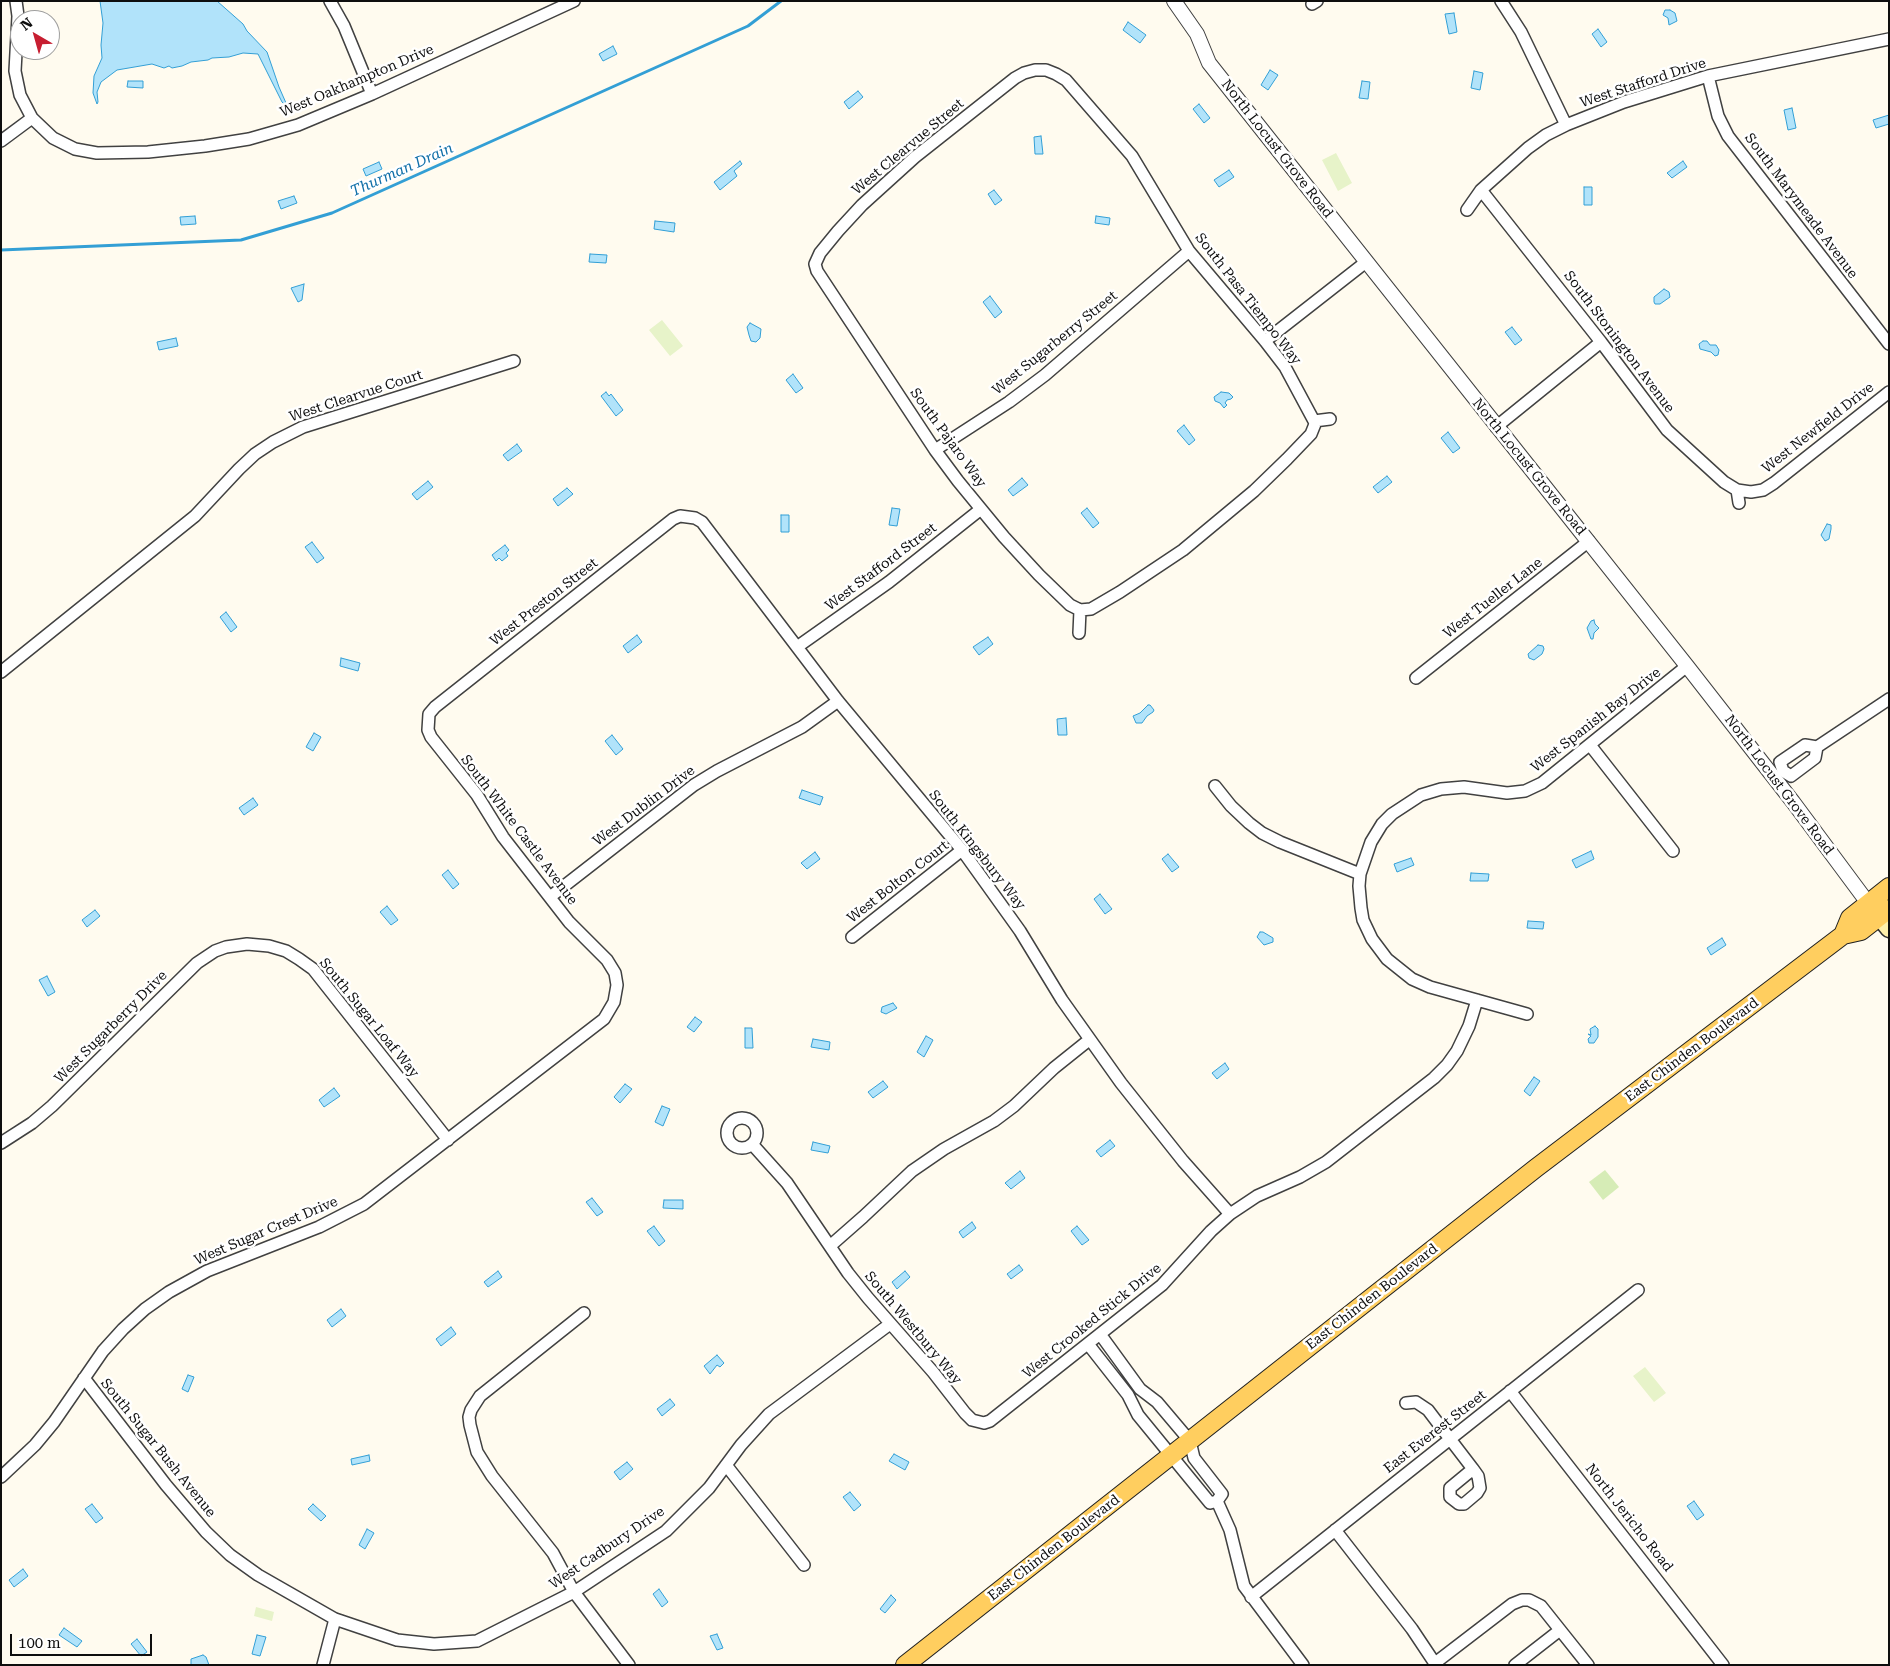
<!DOCTYPE html>
<html>
<head>
<meta charset="utf-8">
<style>
	body { margin:0 }
	#map { position:relative; width:1890px; height:1666px; overflow:hidden; background:#fffbef; font-family:"Roboto Serif",serif }
	canvas { display:block }
	.frame { position:absolute; inset:0; border:2px solid #0e0e0e; pointer-events:none }
	.north { position:absolute; left:10px; top:10px; width:50px; height:50px; box-sizing:border-box; background:#fff; border:1px solid #9f9f9f; border-radius:50%; rotate:322deg; font-size:14px; font-weight:700; line-height:20px; text-align:center; color:#0e0e0e }
	.north::after { content:''; display:block; margin:auto; width:18px; height:22px; background:#c71e31; clip-path:polygon(50% 0,100% 100%,50% 72%,0 100%) }
	.scale { position:absolute; left:10px; top:1634px; width:142px; height:22px; box-sizing:border-box; border:2px solid #0e0e0e; border-top:0; padding-left:6px; font-size:15px; line-height:18px; white-space:nowrap; color:#0e0e0e; -webkit-text-stroke:4px #fff; paint-order:stroke }
</style>
</head>
<body>
<div id="map">
<canvas width="1890" height="1666"></canvas>
<div class="frame"></div>
<div class="north">N</div>
<div class="scale">100 m</div>
</div>
<script>
const context = document.querySelector('canvas').getContext('2d');
context.lineJoin = 'round';
function paint(path, color) {
  context.fillStyle = color;
  context.fill(path, 'evenodd');
}
function toPath(rows) {
  const path = new Path2D();
  for (const r of rows) {
    if (r.length === 3) {
      path.moveTo(r[0] + r[2], r[1]);
      path.arc(r[0], r[1], r[2], 0, 2 * Math.PI);
      continue;
    }
    path.moveTo(r[0], r[1]);
    for (let i = 2; i < r.length; i += 2) path.lineTo(r[i], r[i + 1]);
  }
  return path;
}
function strokePath(path, color, width, dash) {
  context.strokeStyle = color;
  context.lineWidth = width;
  context.lineCap = dash ? 'butt' : 'round';
  context.setLineDash(dash || []);
  context.stroke(path);
}
function drawText(font, color, halo, rows, align = 'center') {
  context.font = font + ' "Roboto Serif",serif';
  context.lineWidth = 5;
  context.setLineDash([]);
  context.textBaseline = 'middle';
  context.strokeStyle = halo;
  context.fillStyle = color;
  for (const [text, x, y, turn = 0] of rows) {
    context.save();
    context.translate(x, y);
    context.rotate((+turn || 0) * Math.PI / 180);
    context.textAlign = isNaN(turn) ? turn : align;
    if (halo) context.strokeText(text, 0, 0);
    context.fillText(text, 0, 0);
    context.restore();
  }
}
paint(toPath([
	[1605,1170,1619,1187,1603,1200,1589,1182]
]), '#d6ecb6');
paint(toPath([
	[1336,153,1352,183,1338,191,1322,160],
	[662,320,683,346,670,356,649,330],
	[1645,1367,1666,1393,1654,1402,1633,1376],
	[256,1607,274,1612,272,1621,254,1616]
]), '#e7f3c9');
const water = toPath([
	[100,1,217,1,243,24,247,31,267,52,279,87,286,103,285,105,282,102,258,54,243,53,229,57,212,58,208,60,191,62,182,66,172,68,169,66,164,68,152,64,117,70,101,82,97,92,98,102,97,104,93,93,94,76,102,58,101,45,103,23,100,1],
	[1670,10,1675,13,1677,21,1669,25,1668,18,1663,15,1665,10,1670,10],
	[1454,13,1457,32,1449,34,1445,14,1454,13],
	[1128,22,1146,35,1140,43,1123,30,1128,22],
	[1598,29,1607,42,1601,47,1592,34,1598,29],
	[613,46,617,54,603,61,599,54,613,46],
	[1270,70,1278,75,1268,90,1261,85,1270,70],
	[1474,71,1483,73,1480,90,1471,88,1474,71],
	[128,81,143,81,143,88,127,87,128,81],
	[1362,81,1370,82,1368,99,1359,98,1362,81],
	[858,91,863,97,849,109,844,102,858,91],
	[1199,104,1210,118,1204,123,1193,109,1199,104],
	[1792,108,1796,128,1788,130,1784,110,1792,108],
	[1889,115,1889,124,1876,128,1873,120,1889,115],
	[1041,136,1043,154,1035,154,1034,137,1041,136],
	[740,161,742,164,734,171,737,176,720,190,714,182,740,161],
	[1683,161,1687,167,1672,178,1667,173,1683,161],
	[379,162,382,169,366,176,363,169,379,162],
	[1229,170,1234,177,1219,187,1214,180,1229,170],
	[1584,187,1592,187,1592,205,1584,205,1584,187],
	[994,190,1002,200,995,205,988,194,994,190],
	[294,196,297,203,281,209,278,201,294,196],
	[195,216,196,224,181,225,180,217,195,216],
	[1096,216,1110,218,1109,225,1095,223,1096,216],
	[655,221,675,223,674,232,654,229,655,221],
	[590,254,607,255,606,263,589,262,590,254],
	[304,284,302,300,298,302,291,288,304,284],
	[1664,289,1669,292,1670,297,1660,304,1655,304,1654,302,1654,297,1664,289],
	[990,296,1002,312,995,318,983,302,990,296],
	[750,323,761,329,760,338,756,342,751,341,749,335,747,327,750,323],
	[1512,327,1522,340,1515,345,1505,332,1512,327],
	[176,338,178,346,159,350,157,342,176,338],
	[1703,341,1707,341,1710,345,1716,345,1719,350,1718,355,1715,356,1711,352,1700,349,1699,344,1703,341],
	[793,374,803,388,796,393,786,380,793,374],
	[606,392,609,396,611,394,623,410,616,416,601,396,606,392],
	[1221,392,1229,393,1233,397,1231,399,1227,400,1225,403,1227,405,1224,408,1220,403,1215,401,1214,397,1221,392],
	[1184,425,1195,440,1189,445,1177,431,1184,425],
	[1448,432,1460,448,1453,453,1441,438,1448,432],
	[517,444,522,451,508,461,503,455,517,444],
	[1387,476,1392,482,1378,493,1373,487,1387,476],
	[1022,478,1028,485,1013,496,1008,490,1022,478],
	[428,481,433,487,417,500,412,494,428,481],
	[567,488,573,494,558,506,553,499,567,488],
	[892,508,900,509,897,526,889,525,892,508],
	[1087,508,1099,523,1093,528,1081,513,1087,508],
	[781,515,789,515,789,532,781,532,781,515],
	[1827,524,1831,525,1831,529,1829,539,1825,541,1821,535,1827,524],
	[312,542,324,558,317,563,305,547,312,542],
	[505,545,509,550,506,553,508,556,502,561,499,558,496,561,492,555,505,545],
	[226,612,237,627,231,632,220,617,226,612],
	[1594,620,1595,624,1599,628,1594,633,1593,639,1591,639,1587,628,1591,621,1594,620],
	[637,635,642,642,628,653,623,646,637,635],
	[988,637,993,644,979,655,973,647,988,637],
	[1538,645,1543,646,1544,649,1542,654,1534,660,1529,658,1528,654,1538,645],
	[341,658,360,663,358,671,340,666,341,658],
	[1148,705,1150,705,1154,710,1153,712,1147,716,1142,723,1136,723,1133,716,1140,713,1148,705],
	[1066,718,1067,735,1058,735,1057,719,1066,718],
	[314,733,321,737,313,751,306,747,314,733],
	[612,735,623,749,616,755,605,741,612,735],
	[802,790,823,797,820,805,799,798,802,790],
	[253,798,258,805,244,815,239,808,253,798],
	[1591,851,1594,859,1576,868,1572,860,1591,851],
	[815,852,820,859,807,869,801,863,815,852],
	[1168,854,1179,867,1172,872,1162,859,1168,854],
	[1411,858,1414,865,1397,872,1394,864,1411,858],
	[448,870,459,884,453,889,442,875,448,870],
	[1471,873,1489,874,1488,881,1470,881,1471,873],
	[1100,894,1112,909,1105,914,1094,899,1100,894],
	[387,906,398,920,391,925,380,912,387,906],
	[95,910,100,916,87,927,82,920,95,910],
	[1528,921,1544,922,1543,929,1527,928,1528,921],
	[1260,932,1263,932,1273,938,1273,942,1264,945,1257,937,1260,932],
	[1722,938,1726,945,1711,955,1707,948,1722,938],
	[47,976,55,992,48,996,39,980,47,976],
	[893,1003,897,1008,886,1014,881,1012,882,1007,893,1003],
	[695,1017,702,1022,694,1032,687,1027,695,1017],
	[1595,1026,1598,1029,1598,1037,1594,1043,1589,1043,1588,1039,1591,1036,1588,1034,1591,1035,1590,1029,1595,1026],
	[745,1028,752,1028,753,1048,745,1048,745,1028],
	[926,1036,933,1040,924,1057,917,1052,926,1036],
	[813,1039,830,1042,829,1050,811,1047,813,1039],
	[1225,1063,1229,1069,1217,1079,1212,1073,1225,1063],
	[1534,1077,1540,1081,1530,1096,1524,1091,1534,1077],
	[883,1081,888,1087,873,1098,868,1092,883,1081],
	[625,1084,632,1089,620,1103,614,1097,625,1084],
	[334,1088,340,1096,324,1107,319,1100,334,1088],
	[662,1106,670,1109,663,1126,655,1122,662,1106],
	[1110,1140,1115,1146,1101,1157,1096,1151,1110,1140],
	[813,1142,830,1146,828,1153,811,1150,813,1142],
	[1020,1171,1025,1178,1011,1189,1005,1183,1020,1171],
	[592,1198,603,1212,597,1216,586,1202,592,1198],
	[664,1200,683,1200,683,1209,663,1208,664,1200],
	[972,1222,976,1228,963,1238,959,1232,972,1222],
	[654,1226,665,1241,659,1246,647,1231,654,1226],
	[1077,1226,1089,1240,1082,1245,1071,1231,1077,1226],
	[1019,1265,1023,1270,1011,1279,1007,1274,1019,1265],
	[498,1271,502,1277,488,1287,484,1282,498,1271],
	[905,1271,910,1277,897,1289,892,1282,905,1271],
	[341,1309,346,1316,332,1327,327,1320,341,1309],
	[451,1327,456,1334,441,1346,436,1339,451,1327],
	[717,1355,724,1363,720,1367,717,1365,710,1374,704,1366,717,1355],
	[188,1375,194,1377,188,1392,182,1389,188,1375],
	[670,1399,675,1405,662,1416,657,1409,670,1399],
	[894,1454,909,1462,905,1470,889,1461,894,1454],
	[369,1455,370,1461,352,1465,351,1459,369,1455],
	[627,1462,633,1469,620,1480,614,1472,627,1462],
	[850,1492,861,1505,854,1511,843,1497,850,1492],
	[1694,1501,1704,1515,1697,1520,1687,1506,1694,1501],
	[92,1504,103,1518,96,1523,85,1509,92,1504],
	[313,1504,326,1516,321,1521,308,1509,313,1504],
	[367,1529,374,1533,365,1549,359,1545,367,1529],
	[23,1569,28,1576,14,1587,9,1580,23,1569],
	[659,1589,668,1602,662,1607,653,1594,659,1589],
	[891,1595,896,1600,885,1613,880,1609,891,1595],
	[64,1628,82,1641,77,1647,59,1635,64,1628],
	[717,1634,723,1648,717,1650,710,1636,717,1634],
	[257,1635,266,1637,260,1656,252,1654,257,1635],
	[137,1639,147,1652,141,1656,131,1644,137,1639],
	[203,1655,206,1657,209,1665,191,1665,191,1659,203,1655]
]);
paint(water, '#b1e3fa');
strokePath(water, '#339fd5', 1);
strokePath(toPath([
	[1,250,241,240,332,213,748,26,781,1]
]), '#339fd5', 3);
const minor = toPath([
	[16,1,18,16,15,71,20,95,32,118,53,138,75,149,97,153,148,152,205,146,249,139,298,125,372,94,574,1],
	[330,1,344,26,372,94],
	[1501,1,1521,32,1566,125],
	[1312,4,1317,1],
	[1708,76,1718,116,1728,136,1889,344],
	[1,141,32,118],
	[1481,190,1601,342,1667,430,1724,482,1737,490,1751,492,1763,490,1774,483,1889,392],
	[1467,210,1481,190,1528,148,1546,135,1566,125,1624,102,1708,76,1889,39],
	[1265,341,1366,262],
	[1496,427,1601,342],
	[935,450,1009,402,1045,375,1189,251],
	[1737,490,1739,503],
	[1080,610,1070,605,1039,575,1004,537,958,481,935,450,817,271,815,264,820,253,838,231,862,205,915,157,1015,78,1024,73,1035,70,1046,70,1056,74,1066,80,1132,156,1189,251,1265,341,1285,367,1314,421],
	[1079,633,1080,610,1091,609,1120,592,1183,550,1254,491,1287,459,1311,434,1315,424,1314,421,1330,419],
	[797,647,889,582,981,509],
	[1,672,195,516,239,469,255,454,273,442,303,427,514,361],
	[1416,678,1589,541],
	[1590,745,1673,851],
	[1805,745,1817,747,1815,758,1791,776,1783,771,1780,762,1805,745],
	[1817,747,1889,699],
	[1215,786,1231,806,1249,823,1262,833,1280,842,1360,874],
	[550,897,694,785,717,771,802,727,838,701],
	[852,937,962,850],
	[1527,1014,1430,987,1412,979,1387,959,1372,939,1363,920,1361,908,1359,886,1360,874,1371,842,1382,824,1392,814,1421,795,1441,789,1464,787,1507,793,1525,791,1542,783,1687,666],
	[742,1133,15],
	[1,1143,32,1123,52,1106,197,963,215,951,226,947,247,944,269,946,286,951,299,959,313,969,448,1140],
	[752,1144,787,1183,848,1273,868,1298,933,1372,965,1413,972,1420,984,1423,990,1421,1162,1285,1211,1231,1230,1214,1257,1196,1300,1177,1326,1162,1434,1078,1447,1065,1457,1051,1469,1026,1477,1000],
	[830,1246,863,1217,912,1171,944,1149,994,1121,1014,1106,1054,1068,1089,1040],
	[584,1313,480,1396,471,1410,469,1417,470,1425,477,1452,492,1476,553,1553,574,1592,629,1665],
	[1088,1344,1128,1395,1138,1415,1210,1503,1217,1501,1222,1494,1194,1458,1190,1441,1157,1402,1140,1389,1100,1334],
	[84,1378,166,1485,206,1532,230,1555,258,1575,335,1619,397,1640,434,1644,477,1641,574,1592,666,1531,709,1488,741,1445,769,1414,890,1324],
	[1510,1391,1723,1665],
	[1406,1403,1416,1402,1428,1410,1450,1439,1473,1469,1478,1476,1480,1488,1477,1493,1464,1504,1459,1504,1450,1497,1450,1488,1473,1469],
	[726,1465,804,1565],
	[1,1477,35,1445,54,1422,103,1351,123,1329,145,1309,169,1292,207,1271,319,1227,364,1204,604,1019,614,1002,617,985,615,973,607,960,569,922,503,837,477,795,431,737,428,730,429,714,435,707,673,519,680,516,695,518,702,522,838,701,962,850,1020,931,1062,1000,1121,1083,1183,1161,1230,1214],
	[1217,1501,1230,1530,1244,1586,1303,1665],
	[1335,1530,1412,1629,1436,1665],
	[1251,1597,1638,1290],
	[1435,1663,1512,1604,1522,1600,1529,1600,1541,1606,1588,1665],
	[323,1665,335,1619],
	[1515,1665,1560,1630]
]);
const tertiary = toPath([
	[1174,1,1197,34,1209,63,1687,666,1793,802,1868,903]
]);
const secondary = toPath([
	[1871,907,1889,929]
]);
const primary = toPath([
	[1843,935,1850,918,1889,887],
	[905,1665,1536,1168,1843,935,1861,931,1889,909]
]);
strokePath(minor, '#414141', 14);
strokePath(tertiary, '#414141', 16);
strokePath(secondary, '#303030', 19);
strokePath(primary, '#1f1f1f', 20);
strokePath(minor, '#fff', 11);
strokePath(tertiary, '#fff', 14);
strokePath(secondary, '#fff0aa', 16);
strokePath(primary, '#ffce5f', 18);
drawText('14px', '#0e0e0e', '#fff', [
	["West Oakhampton Drive",357,81,-23],
	["West Stafford Drive",1643,83,-18],
	["West Clearvue Street",908,147,-40],
	["North Locust Grove Road",1277,149,52],
	["South Marymeade Avenue",1801,206,53],
	["South Pasa Tiempo Way",1248,299,52],
	["South Stonington Avenue",1619,342,53],
	["West Sugarberry Street",1055,343,-39],
	["West Clearvue Court",356,396,-18],
	["West Newfield Drive",1818,428,-38],
	["South Pajaro Way",948,438,54],
	["North Locust Grove Road",1529,467,51],
	["West Stafford Street",881,567,-37],
	["West Tueller Lane",1493,598,-38],
	["West Preston Street",544,602,-38],
	["West Spanish Bay Drive",1596,720,-38],
	["North Locust Grove Road",1779,785,53],
	["West Dublin Drive",644,806,-37],
	["South White Castle Avenue",519,830,53],
	["South Kingsbury Way",977,850,52],
	["West Bolton Court",898,882,-38],
	["South Sugar Loaf Way",369,1018,51],
	["West Sugarberry Drive",111,1027,-45],
	["East Chinden Boulevard",1692,1050,-37],
	["West Sugar Crest Drive",266,1231,-23],
	["East Chinden Boulevard",1372,1297,-38],
	["West Crooked Stick Drive",1092,1321,-39],
	["South Westbury Way",913,1328,50],
	["East Everest Street",1435,1432,-38],
	["South Sugar Bush Avenue",158,1448,51],
	["North Jericho Road",1629,1518,52],
	["West Cadbury Drive",607,1548,-34],
	["East Chinden Boulevard",1054,1548,-38]
]);
drawText('italic 15px', '#106fa8', '#fff', [
	["Thurman Drain",402,170,-24]
]);
</script>
</body>
</html>
